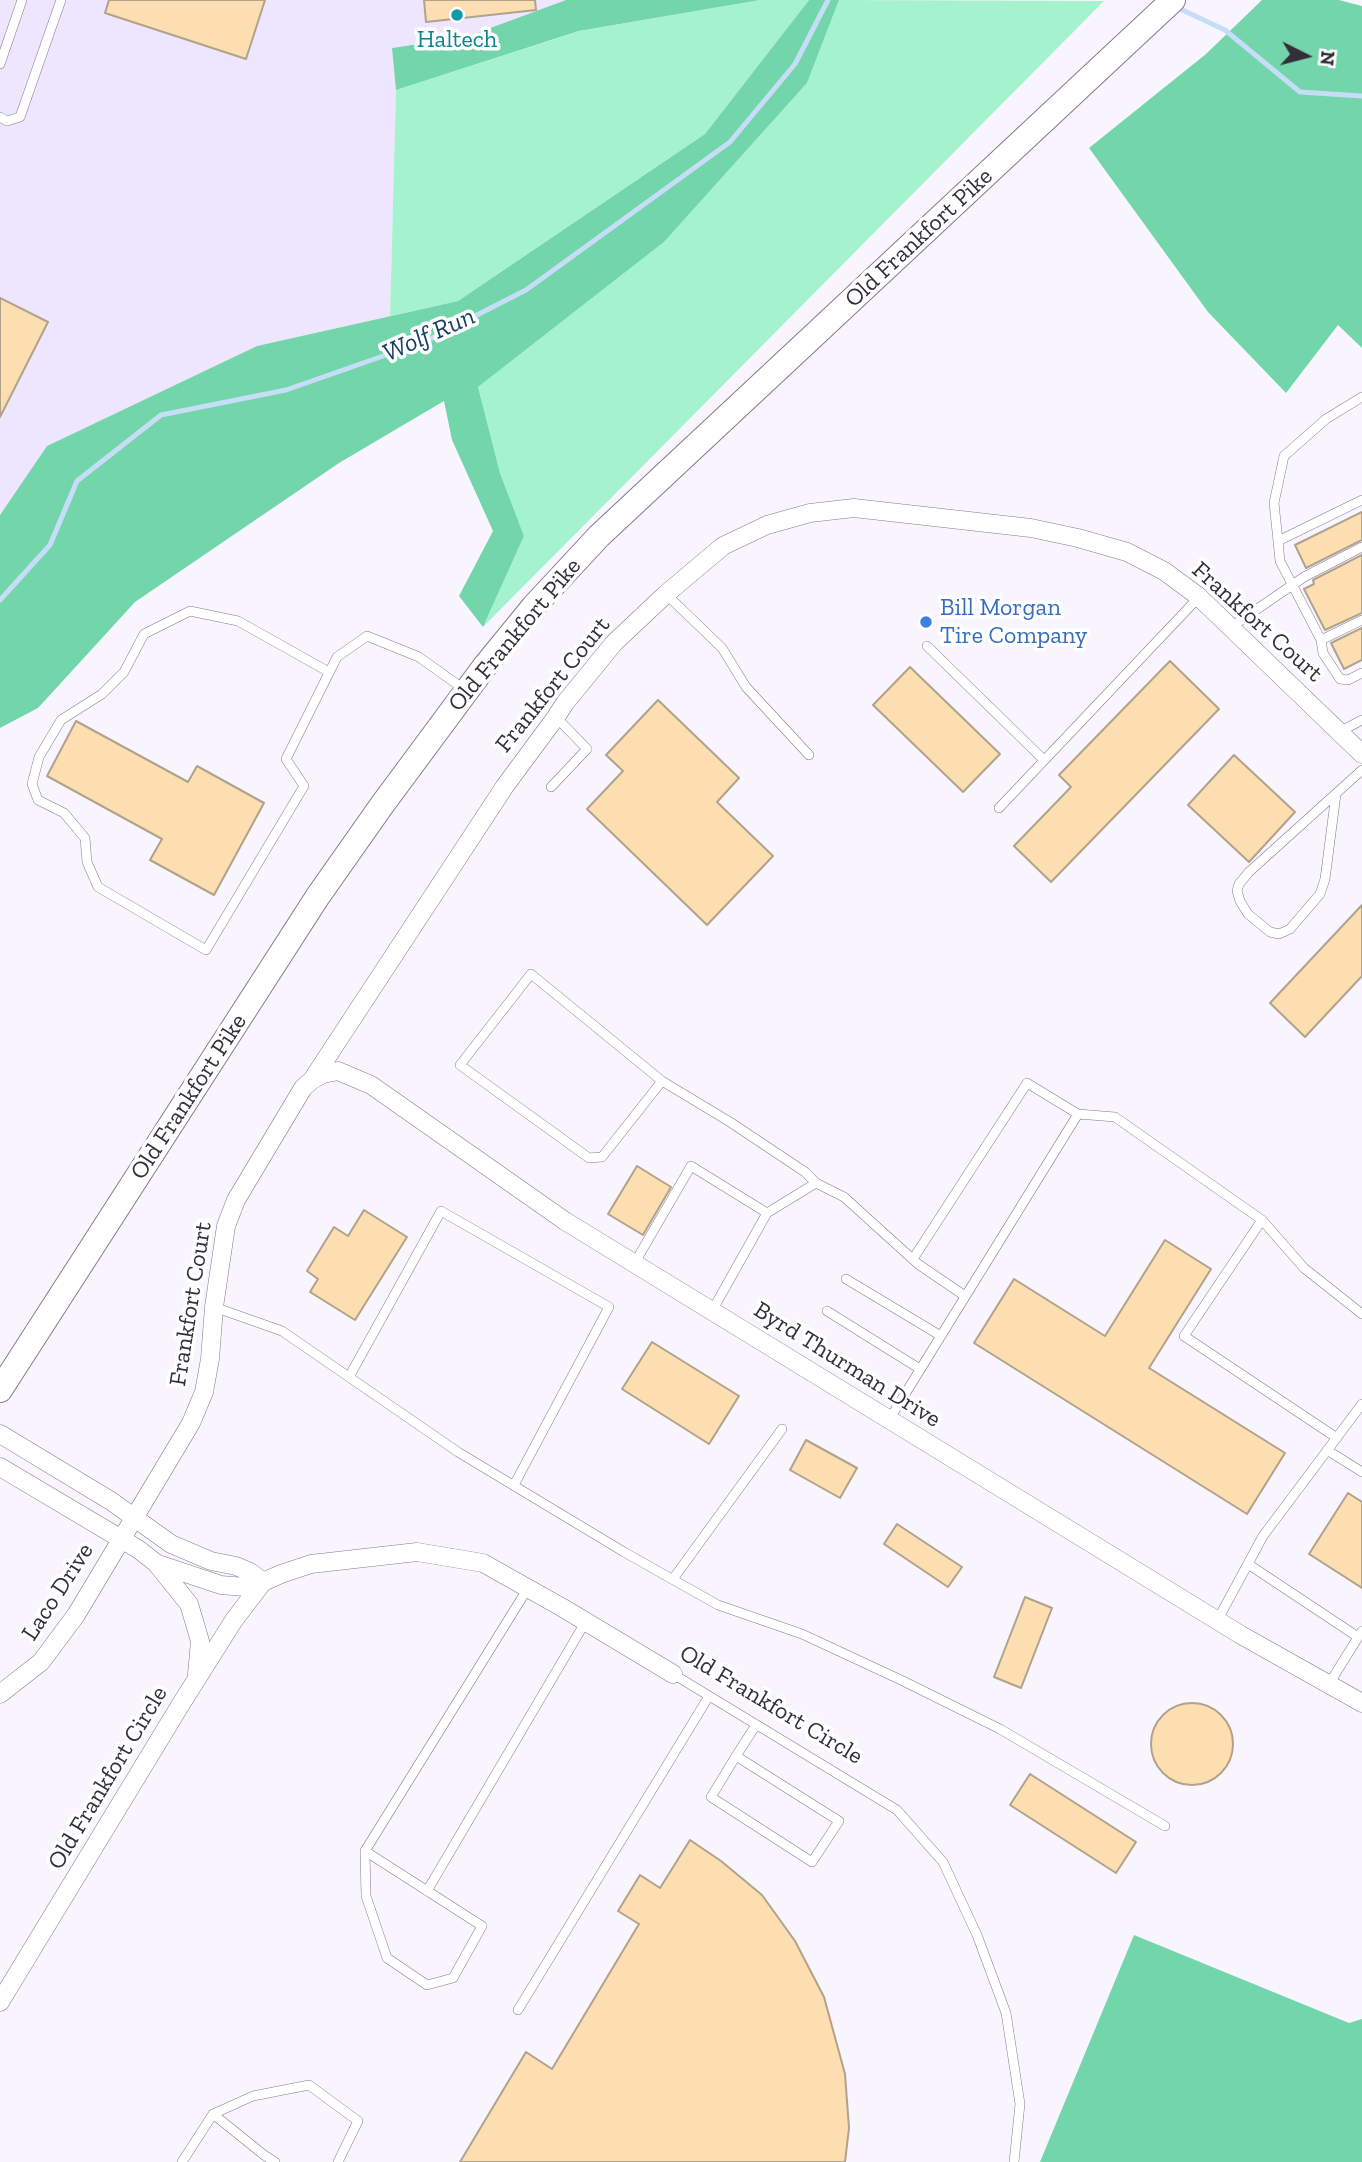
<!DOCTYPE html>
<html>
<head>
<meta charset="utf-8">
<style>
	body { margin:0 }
	#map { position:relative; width:1362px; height:2162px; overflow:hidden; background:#f8f5ff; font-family:"Zilla Slab",serif }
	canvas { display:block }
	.north { position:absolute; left:1271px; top:21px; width:70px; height:70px; -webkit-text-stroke:5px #fff; paint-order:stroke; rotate:96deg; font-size:19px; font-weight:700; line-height:28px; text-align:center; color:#322f39 }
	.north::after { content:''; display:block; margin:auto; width:24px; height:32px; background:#322f39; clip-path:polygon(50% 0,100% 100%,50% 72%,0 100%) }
</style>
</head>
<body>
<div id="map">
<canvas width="1362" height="2162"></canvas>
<div class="north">N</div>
</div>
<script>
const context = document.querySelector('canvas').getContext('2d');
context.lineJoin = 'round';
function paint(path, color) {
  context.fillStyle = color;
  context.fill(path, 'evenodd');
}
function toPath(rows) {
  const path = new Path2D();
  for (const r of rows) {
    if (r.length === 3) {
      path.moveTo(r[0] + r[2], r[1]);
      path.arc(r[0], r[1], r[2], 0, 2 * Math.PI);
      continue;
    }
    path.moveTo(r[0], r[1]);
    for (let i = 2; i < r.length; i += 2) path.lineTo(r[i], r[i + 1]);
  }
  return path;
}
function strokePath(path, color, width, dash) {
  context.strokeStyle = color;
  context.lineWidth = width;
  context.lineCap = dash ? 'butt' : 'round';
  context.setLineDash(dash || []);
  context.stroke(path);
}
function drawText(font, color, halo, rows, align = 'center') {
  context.font = font + ' "Zilla Slab",serif';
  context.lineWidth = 7;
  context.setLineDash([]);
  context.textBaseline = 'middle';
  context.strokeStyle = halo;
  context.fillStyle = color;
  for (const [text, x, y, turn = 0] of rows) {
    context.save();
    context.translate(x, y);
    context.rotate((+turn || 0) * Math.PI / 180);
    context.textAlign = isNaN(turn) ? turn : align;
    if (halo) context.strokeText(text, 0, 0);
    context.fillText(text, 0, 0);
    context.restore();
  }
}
paint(toPath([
	[0,0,566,0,466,37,392,48,396,90,390,316,257,346,47,446,0,515]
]), '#eee5ff');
paint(toPath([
	[760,0,809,0,705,134,458,301,390,316,396,90,580,31],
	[839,0,1104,1,483,627,524,536,500,473,478,387,664,242,807,83]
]), '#a5f2ce');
paint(toPath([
	[566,0,760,0,579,31,396,90,392,48,466,37],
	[809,0,839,0,807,83,664,242,478,387,500,473,524,536,483,627,459,596,493,531,452,440,444,401,339,463,135,602,38,708,0,728,0,515,47,446,257,346,458,301,705,134],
	[1262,0,1339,0,1362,6,1362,348,1338,325,1286,393,1208,312,1089,148,1206,54],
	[1134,1935,1349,2023,1362,2019,1362,2162,1040,2162]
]), '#73d5aa');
strokePath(toPath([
	[1176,7,1225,30,1300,92,1362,96],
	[0,600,50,545,77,481,161,415,286,390,426,341,526,290,730,142,795,64,828,0]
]), '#c6ddf8', 5);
const building = toPath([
	[109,0,265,0,246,59,105,13,109,0],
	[424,0,535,0,536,10,426,22,424,0],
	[0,298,48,322,0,417,0,298],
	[1362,512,1362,540,1306,568,1295,545,1362,512],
	[1362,555,1362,613,1325,630,1304,589,1314,584,1313,580,1362,555],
	[1362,628,1362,660,1344,669,1331,643,1362,628],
	[1170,661,1219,709,1051,882,1014,846,1071,787,1059,775,1170,661],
	[910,667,1000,754,963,792,873,705,910,667],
	[658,700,739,778,717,802,773,856,707,925,587,809,623,771,606,755,658,700],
	[76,721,188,782,197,766,264,803,214,895,150,860,162,839,47,776,76,721],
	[1234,755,1295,812,1249,862,1188,805,1234,755],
	[1362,905,1362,976,1305,1037,1270,1003,1362,905],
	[637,1166,671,1187,643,1235,608,1214,637,1166],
	[364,1210,407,1237,355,1320,310,1292,318,1279,307,1271,334,1227,348,1236,364,1210],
	[1165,1240,1211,1269,1149,1368,1285,1453,1247,1514,974,1343,1014,1279,1105,1336,1165,1240],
	[652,1342,739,1396,709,1444,622,1389,652,1342],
	[806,1440,857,1468,840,1498,790,1470,806,1440],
	[1348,1493,1362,1502,1362,1588,1309,1554,1348,1493],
	[897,1524,962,1567,948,1587,884,1544,897,1524],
	[1025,1597,1052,1608,1021,1688,994,1677,1025,1597],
	[1192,1744,41],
	[1030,1774,1136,1842,1116,1873,1010,1805,1030,1774],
	[690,1840,721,1861,762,1895,795,1941,824,1997,845,2074,849,2128,845,2162,460,2162,526,2052,552,2069,639,1924,618,1911,640,1875,660,1888,690,1840]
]);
paint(building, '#fcdeb1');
strokePath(building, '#b1a28b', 2);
const lane = toPath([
	[0,64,22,0],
	[0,117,7,121,20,117,61,0],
	[1362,500,1278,541,1280,561,1321,640,1362,620],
	[1278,541,1274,503,1284,456,1326,419,1362,397],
	[666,594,722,648,746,687,809,755],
	[1231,627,1304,577,1362,547],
	[1321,640,1323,653,1340,679,1348,680,1362,673],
	[927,646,1044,760],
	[329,672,238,621,190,611,144,634,124,672,102,694,61,720,39,757,32,784,38,800,64,813,85,838,87,862,98,887,206,950,304,786,286,759,337,657,367,636,419,657,465,690],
	[1339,732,1362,720],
	[551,787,587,749,556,717],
	[1336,794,1325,879,1320,894,1290,929,1279,934,1270,932,1248,914,1240,901,1237,891,1239,884,1249,872,1362,770],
	[999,808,1199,597],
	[662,1081,602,1157,589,1158,460,1065,531,974,662,1081,730,1122,805,1172,816,1183],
	[767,1213,816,1183,844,1197,918,1264,965,1296],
	[1262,1220,1184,1336,1337,1438],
	[913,1259,1027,1083,1078,1114],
	[634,1264,691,1166,767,1213,712,1311],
	[846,1279,941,1336],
	[214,1307,282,1331,458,1452,624,1552,718,1605,802,1634,901,1680,1000,1729,1165,1826],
	[827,1311,920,1369],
	[349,1377,441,1211,609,1307,514,1485],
	[889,1420,1078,1114,1115,1117,1262,1220,1304,1268,1362,1314],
	[1327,1450,1362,1472],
	[1248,1564,1358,1637],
	[673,1579,782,1429],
	[1217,1621,1263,1536,1362,1404],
	[673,1674,897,1810,943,1862,977,1935,1006,2013,1020,2104,1014,2162],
	[1329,1684,1362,1631],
	[736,1756,839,1821,812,1862,711,1797,736,1756,756,1725],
	[365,1851,482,1926,453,1978,427,1985,387,1958,366,1896,365,1851,528,1588],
	[427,1891,586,1621],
	[518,2010,709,1696],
	[213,2114,264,2155,275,2162],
	[182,2162,213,2114,253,2096,309,2085,358,2121,338,2162]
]);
const street = toPath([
	[312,1080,323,1074,338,1071,371,1085,565,1221,1241,1635,1362,1703],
	[0,1434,111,1501,171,1544,211,1561,236,1566,250,1572,263,1582],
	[0,1467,138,1549,156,1563,189,1604,200,1641,197,1674],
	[158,1564,221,1585,245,1587,263,1582],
	[0,1694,41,1662,76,1615,191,1423,204,1392,210,1359,214,1307,226,1226,236,1200,303,1088,312,1080,505,786,556,717,565,703,614,643,666,594,723,546,767,525,810,513,854,508,1031,528,1078,538,1127,552,1164,571,1198,596,1362,754],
	[0,2002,181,1704,234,1620,263,1582,281,1574,311,1564,417,1552,483,1563,563,1608,673,1674]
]);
const secondary = toPath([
	[0,1390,318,896,382,805,485,666,534,606,599,536,1173,0]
]);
strokePath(lane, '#837a91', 10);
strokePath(street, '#837a91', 19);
strokePath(secondary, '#837a91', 26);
strokePath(lane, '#fff', 9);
strokePath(street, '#fff', 18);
strokePath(secondary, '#fff', 24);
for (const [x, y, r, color] of [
	[457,15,7,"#0f9aa8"],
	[926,622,7,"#3f7fe0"]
]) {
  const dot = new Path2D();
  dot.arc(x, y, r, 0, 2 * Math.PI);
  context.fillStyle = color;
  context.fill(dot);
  strokePath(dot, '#fff', 2.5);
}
drawText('24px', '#0d838f', '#fff', [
	["Haltech",457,40]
]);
drawText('24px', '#322f39', '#fff', [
	["Old Frankfort Pike",919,238,-43],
	["Frankfort Court",1257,622,42],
	["Old Frankfort Pike",515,635,-50],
	["Frankfort Court",553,685,-51],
	["Old Frankfort Pike",189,1097,-57],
	["Frankfort Court",191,1304,-81],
	["Byrd Thurman Drive",847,1365,32],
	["Laco Drive",58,1592,-57],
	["Old Frankfort Circle",771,1705,31],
	["Old Frankfort Circle",108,1778,-59]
]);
drawText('24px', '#366cbe', '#fff', [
	["Bill Morgan",940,608],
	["Tire Company",940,636]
], 'left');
drawText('italic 26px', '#163e68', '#fff', [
	["Wolf Run",429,335,-24]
]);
</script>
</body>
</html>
